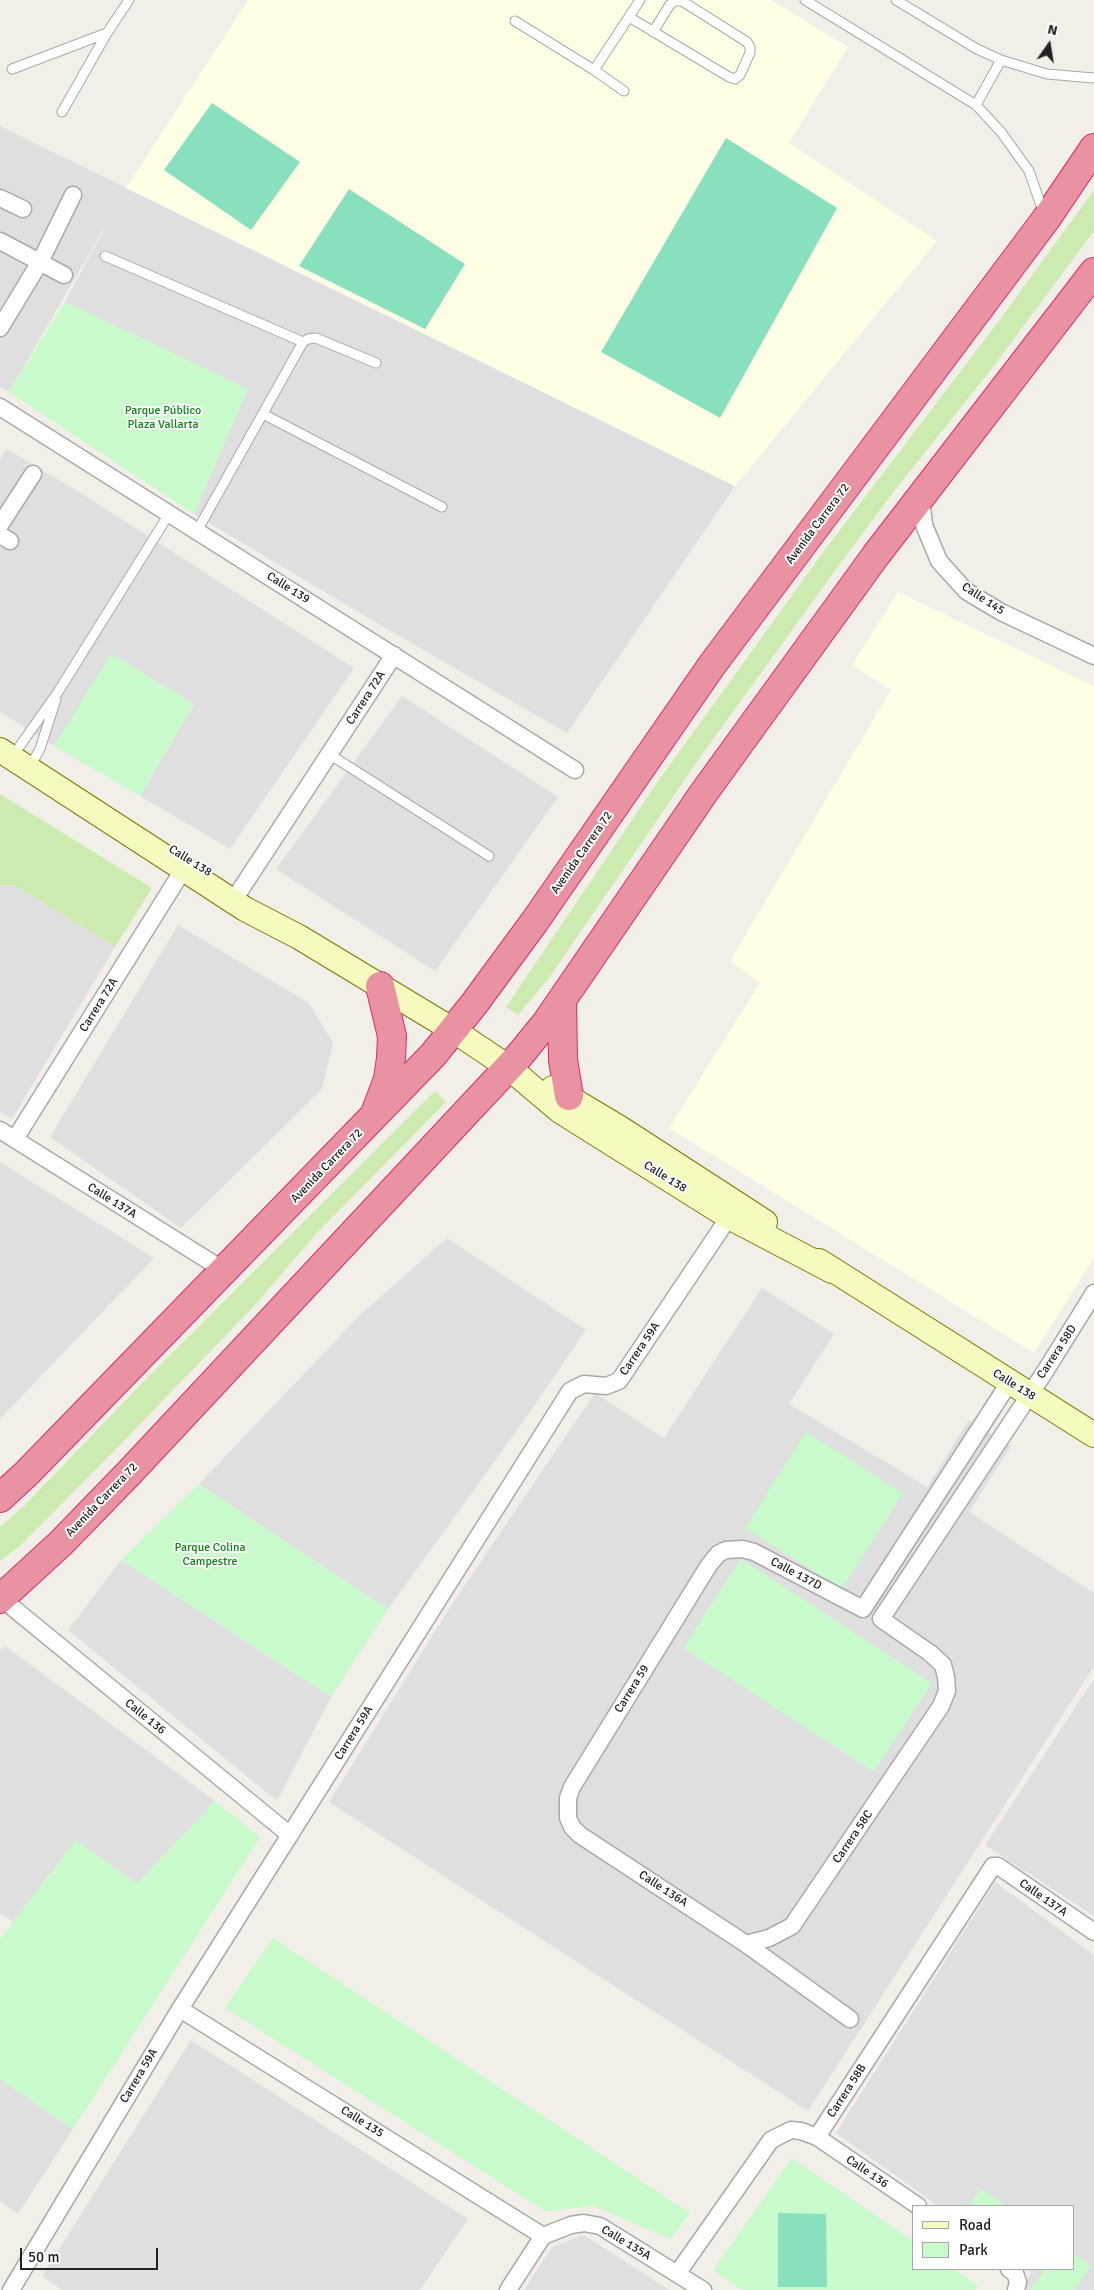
<!DOCTYPE html>
<html>
<head>
<meta charset="utf-8">
<style>
	body { margin:0 }
	#map { position:relative; width:1094px; height:2290px; overflow:hidden; background:#f2efe9; font-family:Signika,sans-serif }
	canvas { display:block }
	.legend { position:absolute; left:912px; top:2205px; width:162px; height:65px; box-sizing:border-box; background:#fff; border:1px solid #a7a7a7; margin:0; padding:6px 9px; list-style:none; font-size:15px; color:#222 }
	.legend li { display:flex; align-items:center; gap:10px; height:25px }
	.legend b { width:25px; border:1px solid #a7a7a7 }
	.north { position:absolute; left:1024px; top:20px; width:50px; height:50px; -webkit-text-stroke:4px #fff; paint-order:stroke; rotate:13deg; font-size:14px; font-weight:700; line-height:20px; text-align:center; color:#222 }
	.north::after { content:''; display:block; margin:auto; width:18px; height:22px; background:#222; clip-path:polygon(50% 0,100% 100%,50% 72%,0 100%) }
	.scale { position:absolute; left:20px; top:2248px; width:138px; height:22px; box-sizing:border-box; border:2px solid #222; border-top:0; padding-left:6px; font-size:15px; line-height:18px; white-space:nowrap; color:#222; -webkit-text-stroke:4px #fff; paint-order:stroke }
</style>
</head>
<body>
<div id="map">
<canvas width="1094" height="2290"></canvas>
<ul class="legend">
<li><b style="height:6px;background:#f7fabf"></b>Road</li>
<li><b style="height:14px;background:#c8facc"></b>Park</li>
</ul>
<div class="north">N</div>
<div class="scale">50 m</div>
</div>
<script>
const context = document.querySelector('canvas').getContext('2d');
context.lineJoin = 'round';
function paint(path, color) {
  context.fillStyle = color;
  context.fill(path, 'evenodd');
}
function toPath(rows) {
  const path = new Path2D();
  for (const r of rows) {
    path.moveTo(r[0], r[1]);
    for (let i = 2; i < r.length; i += 2) path.lineTo(r[i], r[i + 1]);
  }
  return path;
}
function strokePath(path, color, width, dash) {
  context.strokeStyle = color;
  context.lineWidth = width;
  context.lineCap = dash ? 'butt' : 'round';
  context.setLineDash(dash || []);
  context.stroke(path);
}
function drawText(font, color, halo, rows, align = 'center') {
  context.font = font + ' Signika,sans-serif';
  context.lineWidth = 4;
  context.setLineDash([]);
  context.textBaseline = 'middle';
  context.strokeStyle = halo;
  context.fillStyle = color;
  for (const [text, x, y, turn = 0] of rows) {
    context.save();
    context.translate(x, y);
    context.rotate((+turn || 0) * Math.PI / 180);
    context.textAlign = isNaN(turn) ? turn : align;
    if (halo) context.strokeText(text, 0, 0);
    context.fillText(text, 0, 0);
    context.restore();
  }
}
paint(toPath([
	[0,126,735,486,567,733,382,626,194,514,247,389,65,302,112,214,9,392,0,387],
	[7,449,84,495,354,668,230,849,140,796,194,704,113,655,54,746,0,712,0,459],
	[402,696,558,797,435,971,276,869],
	[0,885,16,886,115,947,12,1119,0,1112],
	[178,925,309,1003,333,1043,322,1089,181,1228,50,1137],
	[0,1162,154,1258,0,1419],
	[447,1238,586,1330,523,1422,388,1609,199,1484,359,1316],
	[762,1288,834,1334,789,1404,927,1487,969,1420,1011,1446,969,1512,1094,1593,1094,1666,808,2111,329,1802,452,1604,595,1393,664,1438],
	[121,1560,331,1697,277,1801,68,1630],
	[5,1646,215,1801,137,1884,76,1840,13,1922,0,1913,0,1650],
	[1094,1679,1094,1916,985,1845],
	[995,1882,1094,1955,1094,2290,1021,2290,1031,2273,1026,2269,1073,2269,1073,2206,938,2206,836,2133],
	[191,2040,468,2219,420,2290,62,2290,42,2276],
	[0,2079,73,2129,18,2214,0,2201],
	[584,2235,669,2290,524,2290,552,2247]
]), '#e0dfdf');
paint(toPath([
	[248,0,771,0,848,47,789,143,937,241,735,486,126,188],
	[898,592,1094,686,1094,1258,1034,1353,669,1128,760,983,730,961,891,690,852,665]
]), '#ffffe5');
paint(toPath([
	[1094,190,1094,231,990,371,891,495,834,572,701,756,549,978,518,1015,506,1007,659,780,824,551,1001,318],
	[0,794,152,888,115,947,16,886,0,885],
	[435,1091,446,1102,315,1235,255,1305,121,1444,21,1545,0,1561,0,1527,23,1507,145,1380]
]), '#cdebb0');
paint(toPath([
	[65,302,248,389,194,514,9,392],
	[111,654,194,704,140,796,54,746],
	[806,1432,903,1493,842,1589,745,1528],
	[199,1484,388,1609,331,1697,121,1560],
	[741,1559,932,1683,874,1772,683,1648],
	[215,1801,260,1837,73,2129,0,2079,0,1939,76,1840,137,1884],
	[273,1938,690,2213,670,2239,594,2206,545,2211,225,2008],
	[792,2158,913,2241,913,2269,953,2269,978,2286,975,2290,742,2290,713,2270],
	[981,2189,1006,2206,968,2206],
	[1073,2253,1091,2266,1074,2290,1030,2290,1043,2272,1039,2269,1073,2269]
]), '#c8facc');
paint(toPath([
	[212,103,300,162,251,230,164,170],
	[726,138,837,208,720,418,601,352],
	[349,189,465,264,425,329,299,266],
	[778,2213,826,2214,827,2287,778,2287]
]), '#88e0be');
const lane = toPath([
	[805,0,976,105,1001,132,1029,171,1044,214],
	[896,0,977,49,1001,60,1047,74,1094,78],
	[629,17,729,77,735,79,740,75,750,53,750,47,747,42,682,1,674,1,669,6,653,32],
	[515,21,594,70,624,91],
	[12,69,107,33],
	[594,70,640,0],
	[976,105,1001,60],
	[62,112,107,33,129,0],
	[105,256,303,342],
	[263,414,442,507],
	[197,531,303,342,308,339,316,338,376,363],
	[329,754,489,856],
	[12,757,58,692,169,514],
	[29,768,40,749,56,699]
]);
const street = toPath([
	[0,198,23,209],
	[0,241,64,275],
	[0,328,40,262,73,195],
	[0,407,575,770],
	[921,499,924,525,939,561,966,591,1001,612,1094,656],
	[0,525,33,474],
	[0,535,10,541],
	[239,892,394,655],
	[0,1130,225,1271],
	[15,1139,183,870],
	[1,1598,290,1835],
	[746,1944,769,1938,792,1926,941,1706,947,1691,946,1677,943,1665,930,1653,881,1619,1046,1370,1094,1293],
	[180,2009,543,2236],
	[850,2019,746,1944,580,1835,572,1827,568,1818,568,1798,572,1787,709,1565,718,1554,726,1550,743,1549,754,1552,863,1609,1009,1383],
	[817,2137,993,1866,998,1866,1094,1932],
	[543,2236,571,2225,584,2223,600,2226,703,2290],
	[1009,2269,1015,2273,1018,2282,1016,2290],
	[677,2274,771,2140,791,2130,801,2131,817,2137,918,2206],
	[11,2290,180,2009,570,1391,584,1384,606,1386,619,1381,729,1217],
	[508,2290,543,2236]
]);
const secondary = toPath([
	[0,750,245,909,299,937,453,1030,508,1067,560,1111,729,1217,832,1271],
	[553,1088,620,1128,765,1222],
	[819,1261,1094,1435]
]);
const highway = toPath([
	[562,1001,563,1060,569,1096],
	[376,1111,388,1079,391,1058,392,1036,380,986],
	[0,1498,27,1473,433,1055,474,1004,535,921,712,665,1046,219,1094,148],
	[0,1599,61,1543,129,1473,519,1056,546,1023,705,791,876,555,1094,272]
]);
strokePath(lane, '#a9a9a9', 11);
strokePath(street, '#a9a9a9', 19);
strokePath(secondary, '#707d05', 26);
strokePath(highway, '#dc2a67', 30);
strokePath(lane, '#fff', 9);
strokePath(street, '#fff', 16);
strokePath(secondary, '#f7fabf', 24);
strokePath(highway, '#e892a2', 28);
drawText('12px', '#0c8416', '#fff', [
	["Parque Público",163,411],
	["Plaza Vallarta",163,425],
	["Parque Colina",210,1548],
	["Campestre",210,1562]
]);
drawText('12px', '#222', '#fff', [
	["Avenida Carrera 72",818,524,-53],
	["Calle 139",288,588,32],
	["Calle 145",983,599,33],
	["Carrera 72A",366,698,-57],
	["Avenida Carrera 72",582,853,-55],
	["Calle 138",190,861,32],
	["Carrera 72A",99,1005,-58],
	["Avenida Carrera 72",327,1166,-46],
	["Calle 138",665,1177,32],
	["Calle 137A",112,1201,32],
	["Carrera 59A",640,1349,-56],
	["Carrera 58D",1057,1352,-57],
	["Calle 138",1014,1385,32],
	["Avenida Carrera 72",102,1500,-46],
	["Calle 137D",796,1574,28],
	["Carrera 59",632,1689,-58],
	["Calle 136",145,1717,39],
	["Carrera 59A",354,1733,-58],
	["Carrera 58C",853,1837,-56],
	["Calle 136A",663,1889,33],
	["Calle 137A",1043,1898,35],
	["Carrera 59A",139,2076,-59],
	["Carrera 58B",847,2091,-57],
	["Calle 135",362,2122,32],
	["Calle 136",867,2172,34],
	["Calle 135A",626,2243,31]
]);
</script>
</body>
</html>
